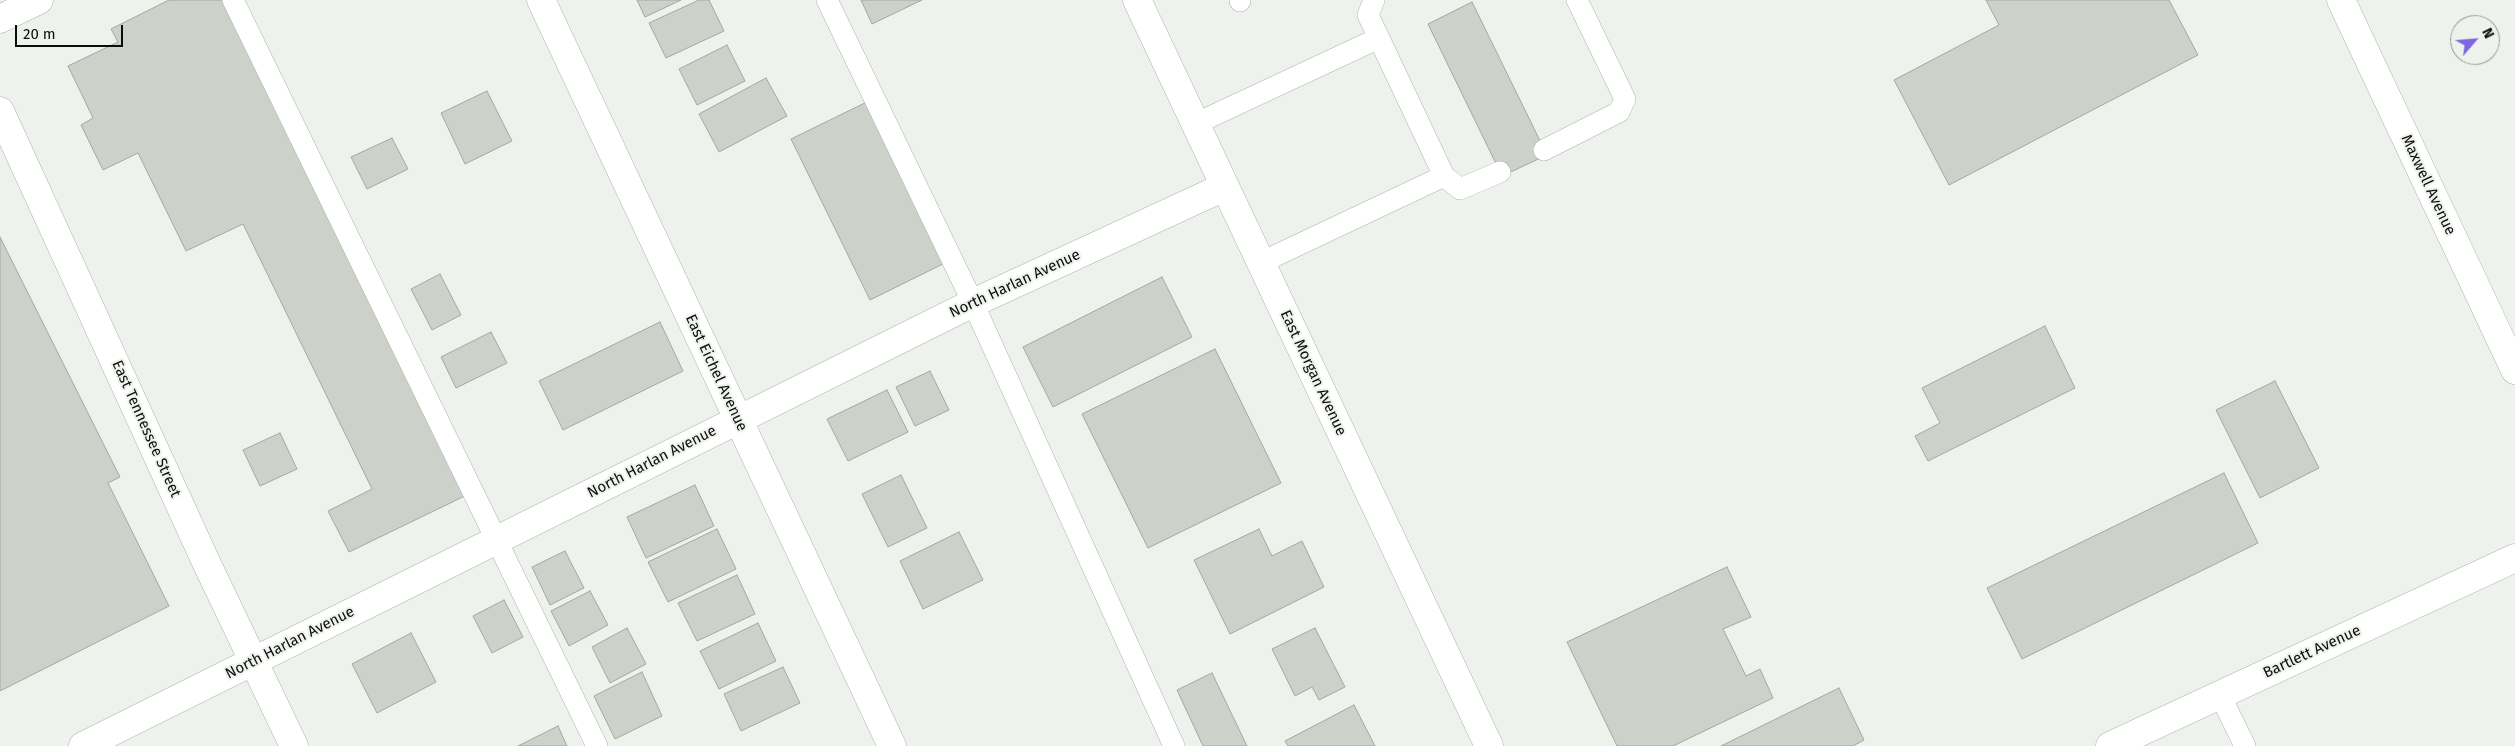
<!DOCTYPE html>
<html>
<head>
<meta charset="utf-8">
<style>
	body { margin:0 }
	#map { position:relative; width:2515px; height:746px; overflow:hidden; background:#edf3ec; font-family:"Fira Sans",sans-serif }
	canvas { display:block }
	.north { position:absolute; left:2450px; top:15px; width:50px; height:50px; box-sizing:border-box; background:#edf3ec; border:1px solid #939792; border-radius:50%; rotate:63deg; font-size:14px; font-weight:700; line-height:20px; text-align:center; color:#0c0d0b }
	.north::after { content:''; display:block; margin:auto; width:18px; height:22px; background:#7f65e1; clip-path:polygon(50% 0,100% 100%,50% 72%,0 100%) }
	.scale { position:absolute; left:15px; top:25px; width:108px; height:22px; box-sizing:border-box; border:2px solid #0c0d0b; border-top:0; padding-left:6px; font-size:15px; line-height:18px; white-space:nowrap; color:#0c0d0b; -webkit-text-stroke:4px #edf3ec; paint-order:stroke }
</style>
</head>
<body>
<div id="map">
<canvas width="2515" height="746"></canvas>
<div class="north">N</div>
<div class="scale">20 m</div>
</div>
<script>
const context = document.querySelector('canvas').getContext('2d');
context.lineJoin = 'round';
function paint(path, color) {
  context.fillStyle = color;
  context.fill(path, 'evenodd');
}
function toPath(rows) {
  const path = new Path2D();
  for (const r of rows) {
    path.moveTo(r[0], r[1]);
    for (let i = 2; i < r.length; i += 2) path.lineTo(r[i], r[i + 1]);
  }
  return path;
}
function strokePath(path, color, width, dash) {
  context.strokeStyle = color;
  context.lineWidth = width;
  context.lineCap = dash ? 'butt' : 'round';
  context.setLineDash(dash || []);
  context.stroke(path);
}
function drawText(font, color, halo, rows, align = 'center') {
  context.font = font + ' "Fira Sans",sans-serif';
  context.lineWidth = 4;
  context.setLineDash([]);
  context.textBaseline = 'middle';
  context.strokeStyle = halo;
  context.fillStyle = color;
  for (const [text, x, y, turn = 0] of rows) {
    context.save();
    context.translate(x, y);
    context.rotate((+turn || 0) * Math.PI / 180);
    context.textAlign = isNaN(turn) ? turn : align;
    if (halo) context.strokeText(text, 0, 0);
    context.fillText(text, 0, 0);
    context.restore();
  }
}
const building = toPath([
	[169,0,230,0,471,493,349,552,328,511,372,489,243,224,186,251,138,153,103,170,81,125,93,118,68,66,118,42,111,29,169,0],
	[637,0,681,0,645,17,637,0],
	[699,0,709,0,724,31,666,58,649,23,699,0],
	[861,0,922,0,872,24,861,0],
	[1986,0,2169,0,2198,55,1949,185,1894,80,1999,25,1986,0],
	[1472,2,1547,155,1502,176,1428,24,1472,2],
	[727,45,745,81,697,105,679,69,727,45],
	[766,78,787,116,719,152,699,114,766,78],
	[487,91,512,141,465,164,441,113,487,91],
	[873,99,951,260,870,300,791,139,873,99],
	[392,138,408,169,367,189,351,157,392,138],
	[0,237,120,477,108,483,169,606,0,691,0,237],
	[440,274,461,315,432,330,411,289,440,274],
	[1162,277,1192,337,1053,407,1023,347,1162,277],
	[660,322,683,371,563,430,539,381,660,322],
	[2045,326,2075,388,1928,461,1915,436,1940,423,1922,388,2045,326],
	[491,332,507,363,456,388,441,357,491,332],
	[1215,349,1281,483,1148,548,1082,414,1215,349],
	[930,371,949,410,915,426,896,387,930,371],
	[2275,381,2319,468,2260,498,2216,410,2275,381],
	[887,390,908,432,848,461,827,419,887,390],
	[280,433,297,469,260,486,243,450,280,433],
	[2224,473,2258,543,2022,659,1987,588,2224,473],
	[901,475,927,528,888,547,862,494,901,475],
	[695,485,714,526,646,558,627,517,695,485],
	[717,529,736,569,668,602,648,562,717,529],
	[1259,529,1272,556,1302,541,1324,587,1230,634,1194,560,1259,529],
	[959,532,983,580,923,609,900,561,959,532],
	[565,551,584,588,550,605,532,567,565,551],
	[1727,567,1751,617,1723,629,1746,676,1760,669,1773,698,1673,746,1617,746,1567,642,1727,567],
	[737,575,755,614,697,641,678,603,737,575],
	[590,591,608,625,569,646,551,611,590,591],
	[504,600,523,637,492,653,473,616,504,600],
	[758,623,776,661,719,689,700,651,758,623],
	[627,628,646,664,610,683,592,647,627,628],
	[1315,628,1345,687,1319,700,1312,687,1295,696,1272,649,1315,628],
	[411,633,436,682,377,713,352,664,411,633],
	[783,667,800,703,741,731,724,694,783,667],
	[642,672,662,716,615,739,594,696,642,672],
	[1212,673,1247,746,1203,746,1177,690,1212,673],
	[1839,688,1864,740,1853,746,1721,746,1839,688],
	[1354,705,1375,746,1288,746,1285,741,1354,705],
	[558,726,567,746,518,746,558,726]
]);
paint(building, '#ccd1ca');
strokePath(building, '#a2a7a1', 1);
const service = toPath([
	[233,0,597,746],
	[827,0,973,303,1174,746],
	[1240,0,1240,1],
	[1195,124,1379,38],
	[1544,150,1619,112,1625,99,1577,0],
	[1444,176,1460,189,1500,172],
	[1260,263,1444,176,1368,15,1374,0],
	[2220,695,2245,746]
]);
const minor = toPath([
	[541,0,892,746],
	[2341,0,2515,370],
	[0,111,206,562,294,746],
	[83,746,973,303,1224,187],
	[2110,746,2515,558]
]);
const tertiary = toPath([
	[1137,0,1489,746],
	[0,19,39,0]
]);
strokePath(service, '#aeb3ad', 22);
strokePath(minor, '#aeb3ad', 29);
strokePath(tertiary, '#aeb3ad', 29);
strokePath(service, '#fff', 21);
strokePath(minor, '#fff', 28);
strokePath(tertiary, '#fff', 28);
drawText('15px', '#0c0d0b', '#edf3ec', [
	["Maxwell Avenue",2428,185,65],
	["North Harlan Avenue",1015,284,-25],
	["East Eichel Avenue",716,373,65],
	["East Morgan Avenue",1313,373,65],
	["East Tennessee Street",146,429,66],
	["North Harlan Avenue",652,462,-27],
	["North Harlan Avenue",290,643,-27],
	["Bartlett Avenue",2312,652,-25]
]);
</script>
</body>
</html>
